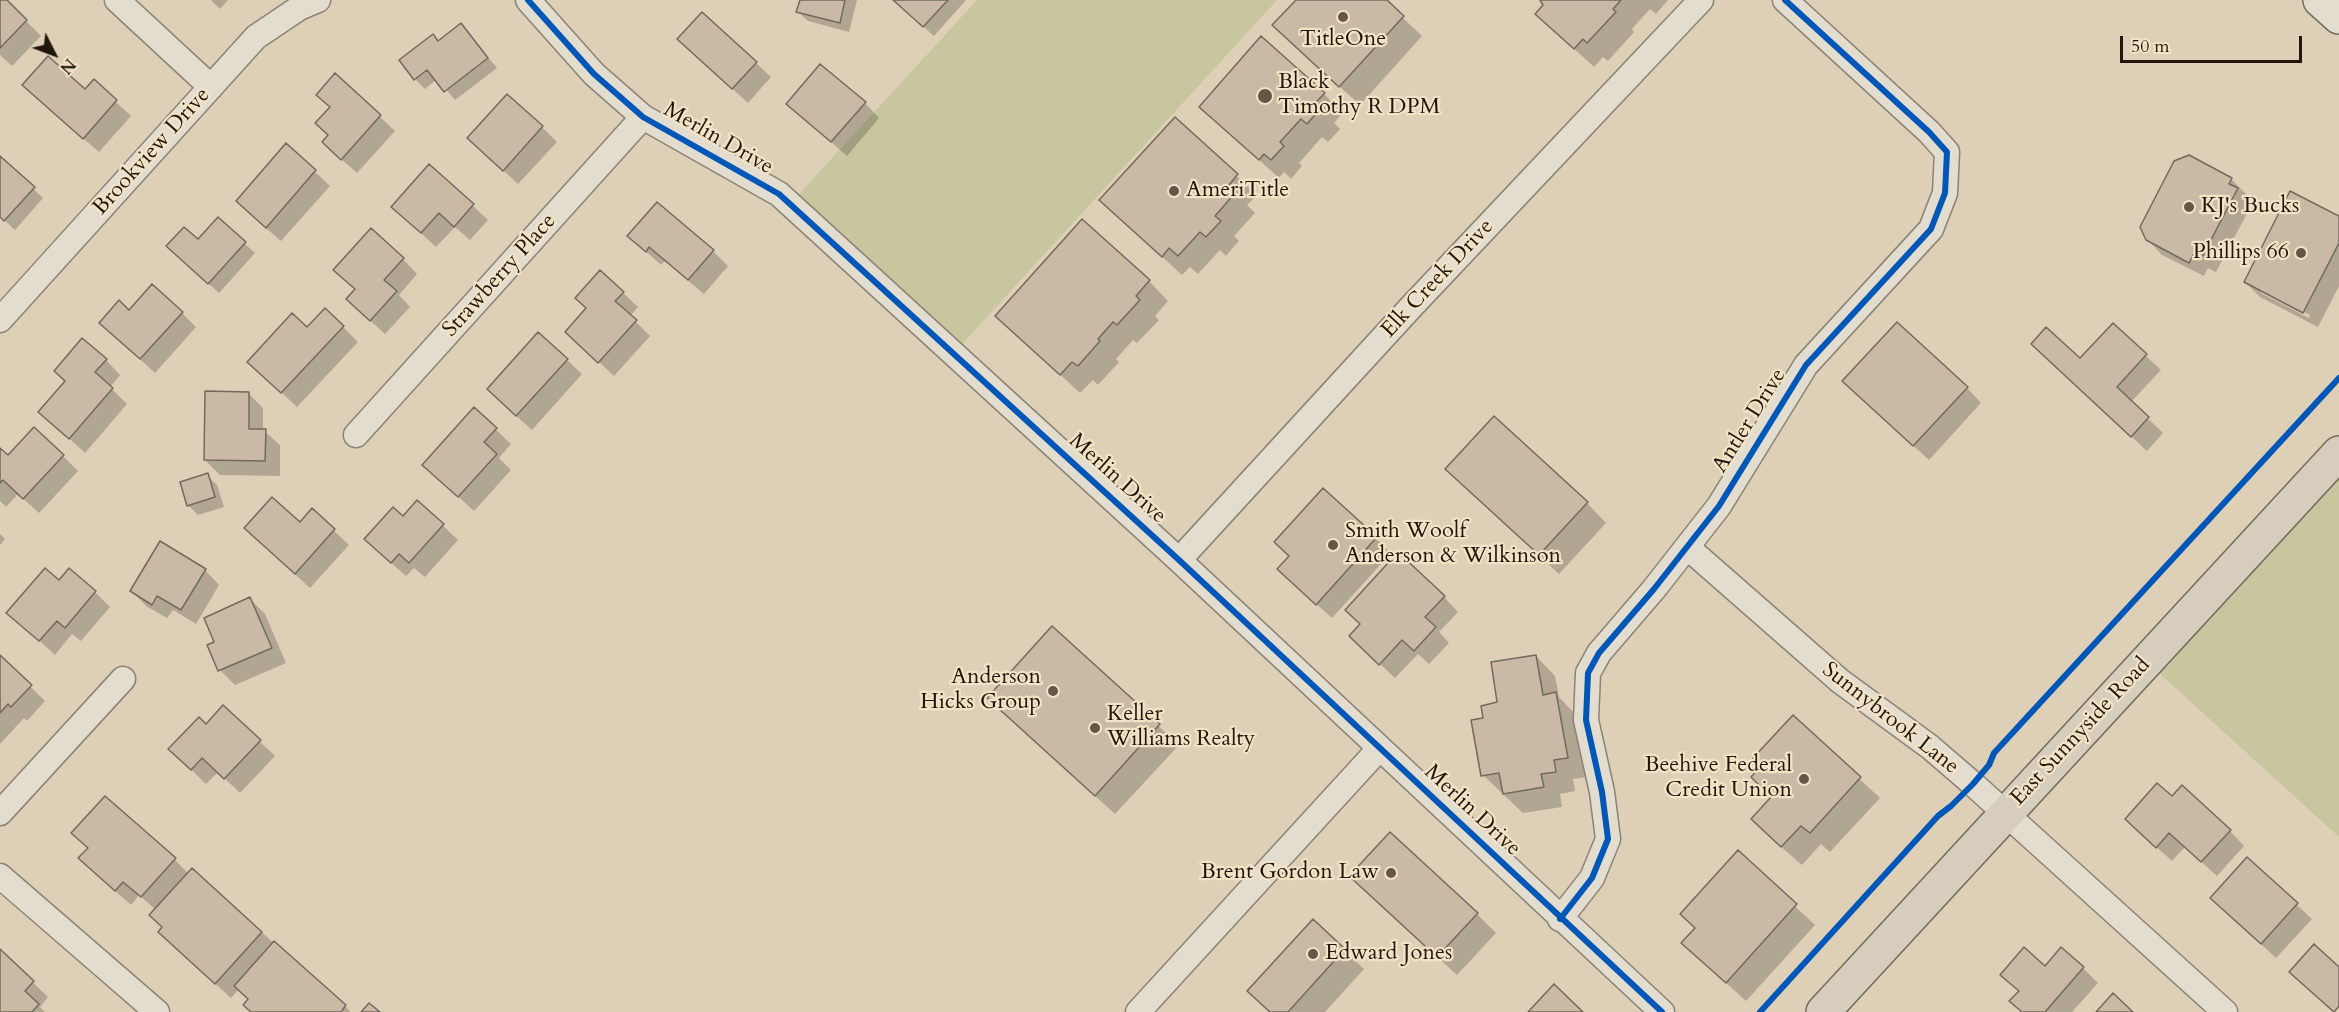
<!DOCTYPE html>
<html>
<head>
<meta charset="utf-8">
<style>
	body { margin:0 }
	#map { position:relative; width:2339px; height:1012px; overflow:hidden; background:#ded0b7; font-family:Cardo,serif }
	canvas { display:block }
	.north { position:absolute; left:24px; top:24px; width:60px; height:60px; -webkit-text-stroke:4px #f3e3c6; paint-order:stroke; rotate:132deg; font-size:16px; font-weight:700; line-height:24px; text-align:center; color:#21160c }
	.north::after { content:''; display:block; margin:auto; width:21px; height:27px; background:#21160c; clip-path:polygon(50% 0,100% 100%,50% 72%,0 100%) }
	.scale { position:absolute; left:2120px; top:36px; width:182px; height:27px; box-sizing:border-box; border:3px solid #21160c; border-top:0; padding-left:8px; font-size:18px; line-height:21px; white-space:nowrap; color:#21160c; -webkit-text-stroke:4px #f3e3c6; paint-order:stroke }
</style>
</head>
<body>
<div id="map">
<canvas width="2339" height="1012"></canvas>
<div class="north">N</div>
<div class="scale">50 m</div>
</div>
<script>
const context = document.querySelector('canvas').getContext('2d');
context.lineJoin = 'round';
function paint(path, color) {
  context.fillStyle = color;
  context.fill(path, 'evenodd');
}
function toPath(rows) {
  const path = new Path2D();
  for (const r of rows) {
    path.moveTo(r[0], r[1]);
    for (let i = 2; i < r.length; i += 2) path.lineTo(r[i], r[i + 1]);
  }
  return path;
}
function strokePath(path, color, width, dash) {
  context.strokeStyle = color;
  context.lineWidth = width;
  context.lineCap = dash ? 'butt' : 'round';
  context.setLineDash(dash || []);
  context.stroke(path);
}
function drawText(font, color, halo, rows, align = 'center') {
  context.font = font + ' Cardo,serif';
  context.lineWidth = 4.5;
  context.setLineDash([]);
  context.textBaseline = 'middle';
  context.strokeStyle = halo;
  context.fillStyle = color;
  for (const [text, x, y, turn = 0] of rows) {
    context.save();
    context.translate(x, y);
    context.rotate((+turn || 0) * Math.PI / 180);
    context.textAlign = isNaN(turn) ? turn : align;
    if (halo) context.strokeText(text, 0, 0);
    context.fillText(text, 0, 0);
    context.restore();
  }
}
paint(toPath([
	[977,0,1277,0,953,354,789,205],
	[2339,453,2339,837,2147,662]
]), '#c7c69e');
paint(toPath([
	[0,0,5,0,41,36,12,66,0,55],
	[211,0,228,0,220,9],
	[801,0,857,0,849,32,808,21,798,12],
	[894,0,966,0,934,36],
	[1298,0,1384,0,1422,36,1360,105,1294,45],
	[1542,0,1668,0,1656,14,1650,9,1632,29,1634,32,1608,61,1603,57,1594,67,1557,33],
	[461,25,497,68,455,100,437,79,425,89,415,79,433,36,439,42],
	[694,54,756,63,771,77,748,103],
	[335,75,395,131,357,173,339,157,329,136],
	[94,82,131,116,99,152,39,100,85,92],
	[1324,94,1343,113,1334,123,1340,129,1328,142,1322,137,1299,163,1302,166,1291,179,1284,172,1279,178,1201,107],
	[865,103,879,118,847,156,788,104],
	[1175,119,1257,195,1247,205,1255,213,1234,236,1239,241,1226,256,1220,250,1198,274,1190,267,1182,275,1121,219],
	[542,127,557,142,518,184,484,153],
	[286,145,330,186,281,241,252,216],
	[2188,157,2231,179,2246,194,2245,197,2252,204,2216,272,2208,268,2204,276,2162,255,2147,239],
	[0,158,43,198,15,230,0,216],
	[430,166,488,220,470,240,455,227,436,247,408,221],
	[2339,218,2339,286,2318,327,2260,297,2245,282],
	[2261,290,2310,315,2309,318,2261,293],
	[218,219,255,253,219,293,178,256,198,242],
	[629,236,713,251,728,266,704,294,665,261,661,265],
	[403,259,417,274,399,295,410,307,385,334,363,314,356,290,335,270],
	[1149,281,1168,301,1155,316,1159,320,1137,343,1133,340,1116,359,1119,362,1098,385,1093,380,1080,393,997,316],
	[623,293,638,307,630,316,650,336,614,376,567,332],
	[182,313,196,327,155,373,116,337],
	[2113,325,2161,370,2131,402,2163,433,2147,451,2047,358,2080,360],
	[343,327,358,342,297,407,264,376,307,330],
	[106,360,120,375,110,387,127,404,85,453,40,412],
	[567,360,582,374,532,430,503,404],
	[1967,388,1981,403,1929,460,1859,396],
	[248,393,263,408,263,430,280,445,280,476,220,475,205,460],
	[474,409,511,444,499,458,511,470,474,511,439,479],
	[0,450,8,457,63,456,78,471,39,513,18,494,6,507,0,501],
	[207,475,217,485,224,507,198,515,188,505],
	[1467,488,1587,503,1606,523,1559,574],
	[1324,490,1391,553,1332,618,1294,584,1290,557],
	[418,502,458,540,425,577,414,568,406,576,381,554,403,518],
	[312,510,349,545,310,588,261,543,300,524],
	[0,534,5,539,0,545],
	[205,570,219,585,196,624,173,610,167,618,146,606,132,591],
	[59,583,95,592,110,607,81,641,72,634,55,655,8,613],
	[1444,597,1458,612,1439,632,1449,643,1429,664,1418,654,1395,678,1365,650],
	[250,599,265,614,286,663,235,685,220,670,216,643],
	[1052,628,1179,745,1115,814,1008,717],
	[1536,656,1555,676,1559,697,1575,714,1586,777,1573,779,1575,791,1560,794,1562,807,1523,813,1483,775,1484,719],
	[0,657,45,701,27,721,24,718,0,744],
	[223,707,275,756,240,793,218,772,206,784,170,749,206,726],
	[1793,717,1880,798,1830,852,1821,844,1802,865,1772,839,1773,797,1763,766],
	[2172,799,2230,831,2244,846,2217,876,2185,847,2172,861,2142,834],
	[1738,853,1815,925,1746,1001,1703,962,1697,928],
	[174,859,189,874,192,870,351,1012,252,1012,249,1000,239,989,231,998,174,947,156,910,139,895,131,905,95,873],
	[2247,859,2312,919,2276,958,2227,913],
	[1371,896,1477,914,1496,933,1457,975],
	[1344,950,1364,969,1325,1012,1270,1012,1249,991],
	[0,951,48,997,40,1007,45,1012,0,1012],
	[2045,968,2083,968,2098,983,2072,1012,2022,1012,2020,992,2002,975]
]), '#0003');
const building = toPath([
	[0,0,7,0,27,20,0,48,0,0],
	[800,0,845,0,840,23,796,12,800,0],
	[893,0,948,0,923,27,893,0],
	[1296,0,1387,0,1404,16,1339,87,1272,25,1296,0],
	[1540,0,1621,0,1613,9,1616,12,1587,43,1583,39,1574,49,1535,14,1543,5,1540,0],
	[702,12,757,62,732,89,677,39,702,12],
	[461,23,488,58,444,92,427,70,414,80,399,60,433,34,438,41,461,23],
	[1261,36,1325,93,1315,103,1321,108,1307,124,1301,119,1280,142,1284,146,1271,160,1264,154,1259,160,1199,107,1261,36],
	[48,56,85,89,94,79,117,100,83,139,22,85,48,56],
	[820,64,866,102,831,142,786,104,820,64],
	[335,73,381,115,341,160,322,142,328,135,315,123,330,107,316,95,335,73],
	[507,94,543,126,503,171,467,138,507,94],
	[1175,117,1238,174,1229,185,1236,192,1215,216,1221,221,1206,237,1200,232,1178,256,1169,248,1162,257,1099,200,1175,117],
	[286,143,316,170,266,228,236,201,286,143],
	[2189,155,2232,178,2229,184,2238,188,2201,259,2193,255,2189,263,2146,240,2140,227,2174,161,2189,155],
	[0,156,35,187,4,221,0,217,0,156],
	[429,164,474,204,454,227,439,213,421,233,391,207,429,164],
	[2290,191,2339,216,2339,243,2303,313,2244,282,2290,191],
	[657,202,714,250,688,280,649,247,646,252,627,236,657,202],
	[218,217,246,242,208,284,166,246,184,227,198,239,218,217],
	[1082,219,1150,280,1136,296,1140,300,1117,325,1113,322,1098,339,1100,341,1078,366,1072,362,1060,375,995,316,1082,219],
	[371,228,404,258,384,280,397,291,370,321,346,299,355,289,333,270,371,228],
	[600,270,624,292,615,301,637,320,598,363,565,332,586,308,575,298,600,270],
	[152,284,183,312,140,359,99,323,119,300,129,310,152,284],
	[325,308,344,326,281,393,247,362,292,313,307,327,325,308],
	[1897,322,1968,387,1913,446,1842,381,1897,322],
	[2113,323,2147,354,2117,387,2149,417,2131,437,2031,344,2046,327,2080,358,2113,323],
	[538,332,568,359,516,416,487,389,538,332],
	[82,338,107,359,95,372,113,388,69,439,38,412,65,381,54,371,82,338],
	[205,391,249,392,249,429,266,429,265,461,204,460,205,391],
	[474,407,497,428,484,442,497,454,458,497,422,465,474,407],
	[1494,416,1588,502,1539,555,1445,469,1494,416],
	[34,427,64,455,23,499,3,480,0,483,0,448,8,455,34,427],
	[208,473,215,497,187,506,180,482,208,473],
	[1323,488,1377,537,1316,605,1277,569,1289,556,1274,542,1323,488],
	[272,497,300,522,312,508,335,529,295,574,244,528,272,497],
	[417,500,444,524,409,563,399,554,391,563,364,539,393,507,403,516,417,500],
	[160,541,206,569,181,610,157,596,152,605,130,591,160,541],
	[1398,552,1445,596,1425,617,1436,627,1414,651,1402,640,1379,665,1349,636,1360,624,1345,610,1398,552],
	[45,568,59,580,69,568,96,591,65,628,57,621,39,641,6,613,45,568],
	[250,597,272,648,218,671,207,645,214,642,204,618,250,597],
	[1052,626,1160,724,1095,796,987,698,1052,626],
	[0,655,32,685,11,707,8,704,0,713,0,655],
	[1536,655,1543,695,1556,692,1568,758,1554,760,1556,772,1541,774,1544,787,1503,794,1499,773,1481,776,1471,720,1483,718,1481,706,1497,702,1491,662,1536,655],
	[223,705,261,740,224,779,202,758,191,770,168,749,199,717,206,724,223,705],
	[1793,715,1861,777,1810,833,1801,826,1781,847,1751,819,1771,797,1751,777,1761,766,1753,758,1793,715],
	[2157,783,2172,796,2182,785,2231,830,2201,862,2169,833,2156,848,2125,819,2157,783],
	[105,796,176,858,141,897,123,882,115,891,78,858,88,848,71,833,105,796],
	[1390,832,1478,913,1437,957,1349,876,1390,832],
	[1738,850,1797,904,1726,983,1681,943,1695,928,1680,914,1738,850],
	[2247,857,2298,903,2261,944,2210,898,2247,857],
	[192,868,262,932,215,984,158,932,162,927,149,915,192,868],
	[1313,919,1345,949,1288,1012,1270,1012,1247,991,1313,919],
	[274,941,346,1005,341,1012,251,1012,243,1005,248,999,234,986,274,941],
	[2314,944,2339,967,2339,1006,2334,1012,2289,972,2314,944],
	[2024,947,2045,966,2061,947,2084,967,2045,1012,2022,1012,2009,1001,2019,991,2000,975,2024,947],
	[0,949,34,981,25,991,39,1004,32,1012,0,1012,0,949],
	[1554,984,1583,1012,1528,1012,1554,984],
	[2113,993,2133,1012,2096,1012,2113,993],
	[369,1003,380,1012,361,1012,369,1003]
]);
paint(building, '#cab9a4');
strokePath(building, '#726a5d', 1.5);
const street = toPath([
	[117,0,211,87],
	[528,0,594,74,643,117,779,194,1179,560,1662,1012],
	[0,320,256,37,299,8,318,0],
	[356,435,643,117],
	[1687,547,1840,681,1930,747,1973,784,2225,1012],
	[1179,560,1412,306,1701,0],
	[0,813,123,679],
	[0,876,157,1012],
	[1560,919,1592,878,1608,839,1602,792,1586,720,1588,673,1599,653,1654,589,1719,506,1806,365,1931,229,1945,193,1947,152,1929,132,1785,0],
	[1138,1012,1379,749]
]);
const secondary = toPath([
	[2320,0,2339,17]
]);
const primary = toPath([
	[1823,1012,2339,453]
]);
strokePath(street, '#8c8374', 27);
strokePath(secondary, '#726a5d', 36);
strokePath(primary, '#726a5d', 36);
strokePath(street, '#e3ddd0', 24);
strokePath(secondary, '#e3ddd0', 33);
strokePath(primary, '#d7cdbc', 33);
strokePath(toPath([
	[528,0,594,74,643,117,779,194,1179,560,1662,1012],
	[1560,919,1592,878,1608,839,1602,792,1586,720,1588,673,1599,653,1654,589,1719,506,1806,365,1931,229,1945,193,1947,152,1929,132,1785,0],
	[1760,1012,1938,816,1951,806,1973,784,1989,765,1994,753,2339,378]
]), '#0057b8', 6);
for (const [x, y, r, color] of [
	[1343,17,6,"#635748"],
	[1265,96,8,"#635748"],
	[1174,191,6,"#635748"],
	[2189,207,6,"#635748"],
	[2301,253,6,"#635748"],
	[1333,545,6,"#635748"],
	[1053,691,6,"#635748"],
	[1095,728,6,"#635748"],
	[1804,779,6,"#635748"],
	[1391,873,6,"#635748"],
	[1313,954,6,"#635748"]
]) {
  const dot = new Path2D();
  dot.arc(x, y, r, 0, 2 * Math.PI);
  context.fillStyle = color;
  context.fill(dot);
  strokePath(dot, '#f3e3c6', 2);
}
drawText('22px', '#21160c', '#f3e3c6', [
	["TitleOne",1343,40,"center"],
	["Black",1278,83],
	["Timothy R DPM",1278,108],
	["AmeriTitle",1186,191],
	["KJ's Bucks",2201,207],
	["Phillips 66",2289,253,"right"],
	["Smith Woolf",1345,532],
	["Anderson & Wilkinson",1345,557],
	["Anderson",1041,678,"right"],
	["Hicks Group",1041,703,"right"],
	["Keller",1107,715],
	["Williams Realty",1107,740],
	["Beehive Federal",1792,766,"right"],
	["Credit Union",1792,791,"right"],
	["Brent Gordon Law",1379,873,"right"],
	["Edward Jones",1325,954]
], 'left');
drawText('22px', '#21160c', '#f3e3c6', [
	["Merlin Drive",718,139,30],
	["Brookview Drive",152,152,-48],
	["Strawberry Place",500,276,-48],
	["Elk Creek Drive",1438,279,-47],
	["Antler Drive",1750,421,-58],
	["Merlin Drive",1117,479,42],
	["Sunnybrook Lane",1890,719,38],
	["East Sunnyside Road",2081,732,-47],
	["Merlin Drive",1472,811,43]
]);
</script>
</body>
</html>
